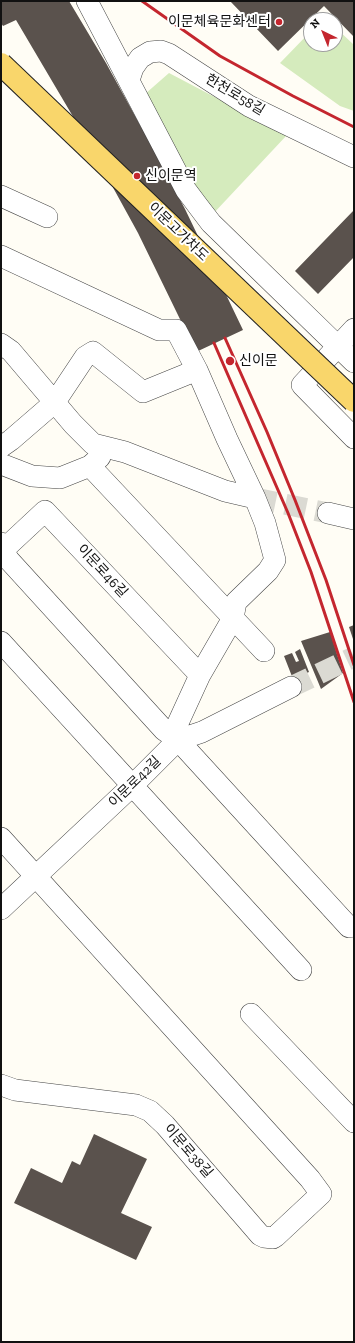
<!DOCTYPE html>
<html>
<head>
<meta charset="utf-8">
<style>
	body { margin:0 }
	#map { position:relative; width:355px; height:1343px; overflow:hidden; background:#fffdf5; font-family:"Zilla Slab",serif }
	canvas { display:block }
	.frame { position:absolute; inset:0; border:2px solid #111; pointer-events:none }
	.north { position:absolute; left:303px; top:12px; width:40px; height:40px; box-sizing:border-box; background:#fff; border:1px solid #a0a0a0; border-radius:50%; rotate:317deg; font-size:11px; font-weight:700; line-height:16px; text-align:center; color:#111 }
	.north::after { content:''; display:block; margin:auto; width:14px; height:18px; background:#c4262e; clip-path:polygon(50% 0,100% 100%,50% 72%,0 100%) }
</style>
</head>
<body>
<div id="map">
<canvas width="355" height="1343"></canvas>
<div class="frame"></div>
<div class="north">N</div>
</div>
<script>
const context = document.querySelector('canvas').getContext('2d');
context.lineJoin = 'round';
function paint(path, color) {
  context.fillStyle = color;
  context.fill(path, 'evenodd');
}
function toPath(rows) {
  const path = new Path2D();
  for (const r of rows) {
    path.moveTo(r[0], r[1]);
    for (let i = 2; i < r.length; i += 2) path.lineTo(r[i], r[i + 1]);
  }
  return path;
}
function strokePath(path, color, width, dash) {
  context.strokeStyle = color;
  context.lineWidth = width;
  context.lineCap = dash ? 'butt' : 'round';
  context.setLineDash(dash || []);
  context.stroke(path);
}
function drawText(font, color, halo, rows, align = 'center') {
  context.font = font + ' "Zilla Slab","Noto Sans KR",serif';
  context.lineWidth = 4;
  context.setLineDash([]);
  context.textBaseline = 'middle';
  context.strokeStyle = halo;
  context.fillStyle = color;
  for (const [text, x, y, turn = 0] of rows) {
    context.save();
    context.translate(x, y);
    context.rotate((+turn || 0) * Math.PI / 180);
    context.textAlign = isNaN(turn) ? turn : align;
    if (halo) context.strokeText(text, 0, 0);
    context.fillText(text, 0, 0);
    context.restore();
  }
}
paint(toPath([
	[335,27,354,45,354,111,340,106,280,63,311,31,311,44,335,44],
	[169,73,287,135,212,215,191,188,145,94]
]), '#d5ebbd');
paint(toPath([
	[1,1,69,1,106,63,150,143,185,209,243,330,196,352,138,233,88,142,16,20,3,26,1,23],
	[230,1,354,1,354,37,324,6,278,51],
	[354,210,354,257,318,294,295,271],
	[354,625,354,642,349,627],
	[330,632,343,673,321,689,301,641],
	[300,649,309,672,293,679,284,656,292,653,296,662,299,661,295,652],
	[94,1134,147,1159,121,1213,152,1227,136,1260,14,1203,31,1168,62,1183,72,1161,80,1165]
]), '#5a524d');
strokePath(toPath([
	[255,498,328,513],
	[291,687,354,657]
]), '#dbdad3', 21, [21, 10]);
const minor = toPath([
	[87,1,186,190,198,206,211,223,354,362],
	[129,80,133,68,140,58,150,52,161,51,169,54,249,106,354,157],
	[1,196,47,217],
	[1,256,159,330,176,330,197,370,143,392,93,352,85,357,55,402,11,440,1,447],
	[354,329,302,385,354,438],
	[1,344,11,351,73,424,93,444,125,452,225,491,255,498],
	[1,464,32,476,60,478,90,466,100,457],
	[90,466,264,651],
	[328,513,354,519],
	[1,543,8,559,164,730,178,740,349,927],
	[1,552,45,511,200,675],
	[1,642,301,970],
	[178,740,178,723,200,675,233,618,236,602,268,571,275,560,265,523,255,498,227,439,197,370],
	[1,838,310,1179,321,1194,276,1236,273,1238,264,1237,260,1235,165,1125,150,1111,136,1105,15,1090,1,1085],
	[1,909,133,785,178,740,202,732,291,687],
	[251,1014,354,1122]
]);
strokePath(minor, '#444', 22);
strokePath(minor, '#fff', 21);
strokePath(toPath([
	[142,1,220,56,293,96,354,127],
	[225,338,267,432,295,500,326,580,354,665],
	[214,343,288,513,311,572,354,702]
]), '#c4262e', 3);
const majorBridge = toPath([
	[1,64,354,401]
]);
strokePath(majorBridge, '#222', 24, []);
strokePath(majorBridge, '#f9d66b', 22);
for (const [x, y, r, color] of [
	[279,22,4,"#c4262e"],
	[137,176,4,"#c4262e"],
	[230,361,5,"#c4262e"]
]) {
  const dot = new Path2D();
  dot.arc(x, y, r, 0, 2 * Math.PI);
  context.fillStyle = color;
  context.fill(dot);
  strokePath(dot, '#fff', 1.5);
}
drawText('14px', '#111', '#fff', [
	["이문체육문화센터",271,22,"right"],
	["신이문역",145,176],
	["신이문",239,361]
], 'left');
drawText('14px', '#111', '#fff', [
	["한천로58길",235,95,31],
	["이문고가차도",178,232,44],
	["이문로46길",102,571,47],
	["이문로42길",135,782,-44],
	["이문로38길",188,1151,49]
]);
</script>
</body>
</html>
